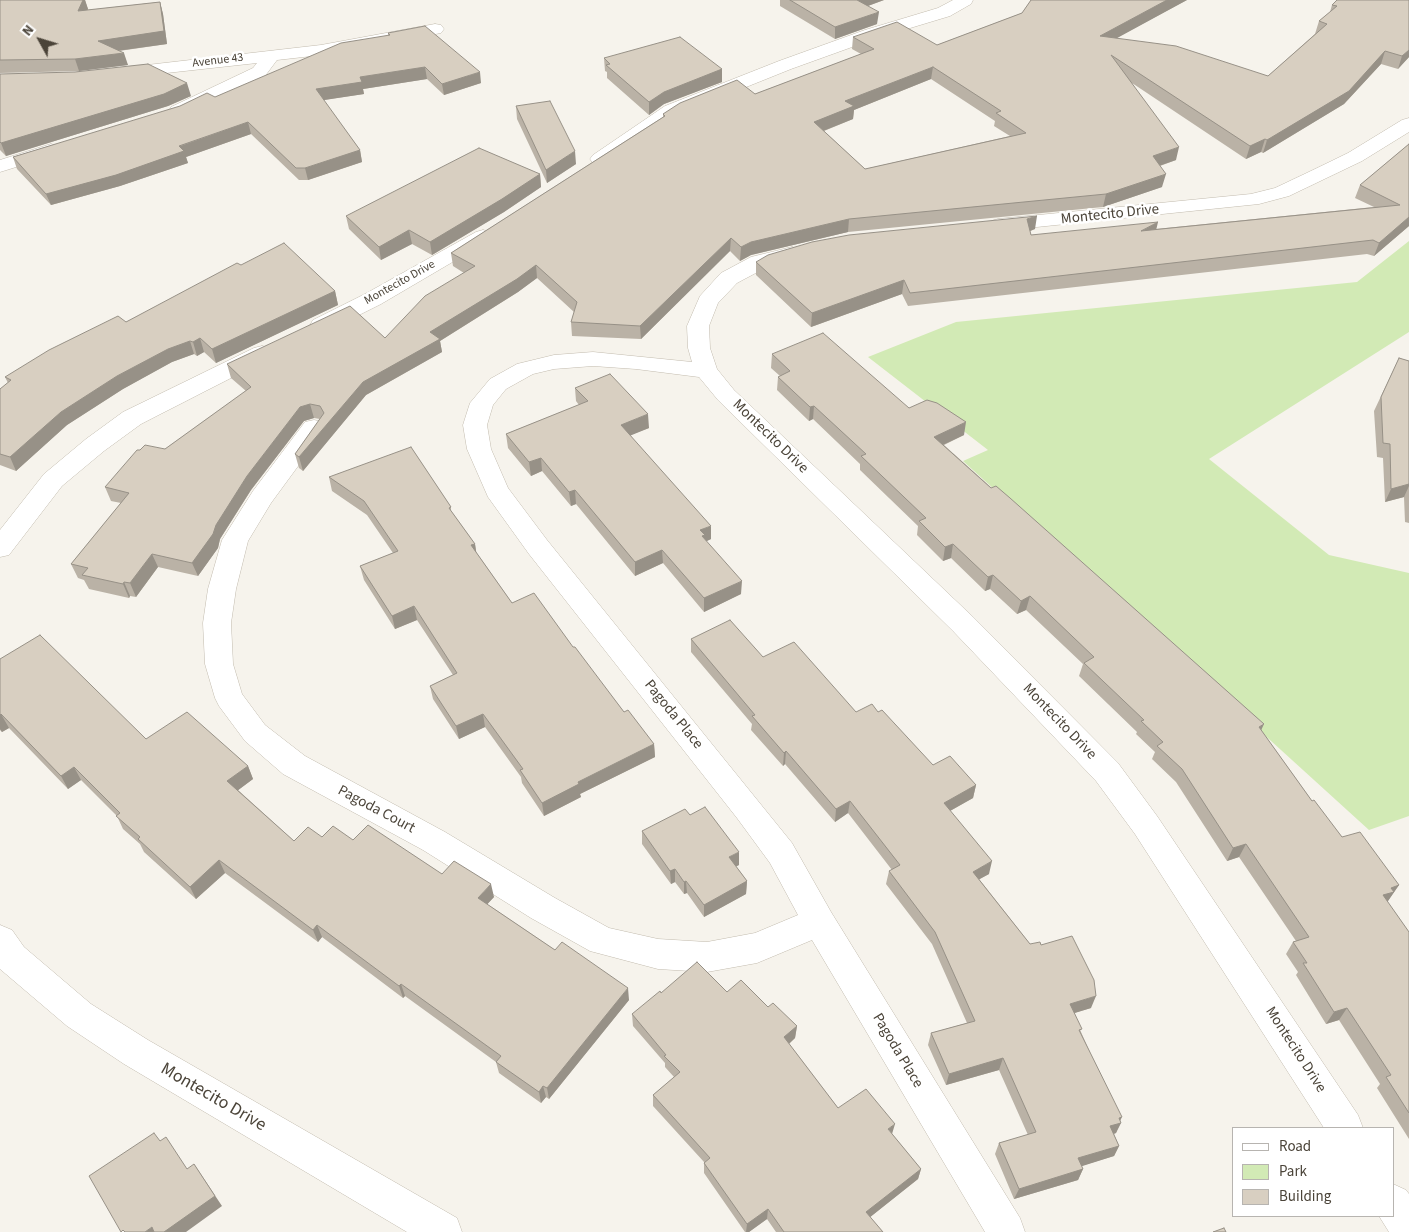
<!DOCTYPE html>
<html>
<head>
<meta charset="utf-8">
<style>
	body { margin:0 }
	#map { position:relative; width:1409px; height:1232px; overflow:hidden; background:#f6f3ec; font-family:"Source Sans 3",sans-serif }
	canvas { display:block }
	.legend { position:absolute; left:1232px; top:1127px; width:162px; height:90px; box-sizing:border-box; background:#fff; border:1px solid #b7b4b0; margin:0; padding:6px 9px; list-style:none; font-size:15px; color:#4b4439 }
	.legend li { display:flex; align-items:center; gap:10px; height:25px }
	.legend b { width:25px; border:1px solid #b7b4b0 }
	.north { position:absolute; left:15px; top:15px; width:50px; height:50px; -webkit-text-stroke:4px #fff; paint-order:stroke; rotate:309deg; font-size:14px; font-weight:700; line-height:20px; text-align:center; color:#4b4439 }
	.north::after { content:''; display:block; margin:auto; width:18px; height:22px; background:#4b4439; clip-path:polygon(50% 0,100% 100%,50% 72%,0 100%) }
</style>
</head>
<body>
<div id="map">
<canvas width="1409" height="1232"></canvas>
<ul class="legend">
<li><b style="height:6px;background:#fff"></b>Road</li>
<li><b style="height:14px;background:#d2eab5"></b>Park</li>
<li><b style="height:14px;background:#d8cfc1"></b>Building</li>
</ul>
<div class="north">N</div>
</div>
<script>
const context = document.querySelector('canvas').getContext('2d');
context.lineJoin = 'round';
function paint(path, color) {
  context.fillStyle = color;
  context.fill(path, 'evenodd');
}
function toPath(rows) {
  const path = new Path2D();
  for (const r of rows) {
    path.moveTo(r[0], r[1]);
    for (let i = 2; i < r.length; i += 2) path.lineTo(r[i], r[i + 1]);
  }
  return path;
}
function strokePath(path, color, width, dash) {
  context.strokeStyle = color;
  context.lineWidth = width;
  context.lineCap = dash ? 'butt' : 'round';
  context.setLineDash(dash || []);
  context.stroke(path);
}
function drawText(font, color, halo, rows, align = 'center') {
  context.font = font + ' "Source Sans 3",sans-serif';
  context.lineWidth = 5;
  context.setLineDash([]);
  context.textBaseline = 'middle';
  context.strokeStyle = halo;
  context.fillStyle = color;
  for (const [text, x, y, turn = 0] of rows) {
    context.save();
    context.translate(x, y);
    context.rotate((+turn || 0) * Math.PI / 180);
    context.textAlign = isNaN(turn) ? turn : align;
    if (halo) context.strokeText(text, 0, 0);
    context.fillText(text, 0, 0);
    context.restore();
  }
}
paint(toPath([
	[1409,241,1409,332,1209,459,1329,555,1409,573,1409,816,1369,830,963,461,988,450,868,357,956,322,1357,282]
]), '#d2eab5');
const minor = toPath([
	[953,0,973,0,971,4,950,16,877,38,791,69,679,114,607,163,600,165,593,163,590,159,593,155,665,106,779,61,865,30,938,8,953,0],
	[435,24,441,25,444,29,441,33,321,55,277,60,265,76,178,117,171,115,169,111,171,107,253,68,257,63,121,78,115,77,112,73,115,69,121,68,321,45,435,24],
	[1409,118,1409,132,1362,161,1289,196,1259,204,998,231,991,229,988,225,991,221,998,219,1251,194,1275,188,1313,170,1348,153,1402,120,1409,118],
	[51,144,58,146,61,150,58,154,0,172,0,160,51,144],
	[483,230,490,232,493,236,490,240,381,304,329,330,321,332,313,330,310,325,313,320,365,294,476,232,483,230],
	[792,247,799,249,803,253,799,257,767,267,737,283,718,303,709,326,710,348,717,369,734,390,973,617,1118,763,1157,816,1358,1115,1363,1128,1324,1128,1135,834,1096,781,953,631,718,400,699,377,636,369,593,366,554,369,533,374,506,389,493,405,487,425,491,449,508,488,547,540,792,843,831,912,1020,1218,1025,1232,985,1232,812,940,757,963,707,972,658,969,590,951,531,918,423,850,283,774,245,741,219,706,215,698,205,664,203,623,208,589,222,540,253,491,305,422,314,420,323,422,326,428,271,503,248,541,236,589,231,623,233,664,242,694,265,725,305,756,445,832,555,898,609,928,658,939,707,942,755,933,798,915,770,863,737,818,529,554,488,497,467,449,463,425,470,403,490,379,517,364,554,355,593,352,692,362,688,348,687,326,700,296,721,273,751,257,792,247],
	[262,346,270,348,273,353,270,358,141,424,104,451,62,486,9,555,0,557,0,530,44,474,86,439,123,412,254,348,262,346],
	[0,925,12,930,24,947,91,1004,148,1040,457,1218,462,1232,407,1232,124,1064,67,1026,0,969,0,925],
	[1393,1184,1406,1190,1409,1194,1409,1232,1389,1232,1379,1216,1393,1216,1393,1184]
]);
strokePath(minor, '#c2bbae', 1);
paint(minor, '#fff');
paint(toPath([
	[0,0,85,0,88,9,87,10,160,2,163,14,167,44,119,51,128,65,79,71,0,73],
	[780,0,884,0,868,6,877,24,835,39,780,6],
	[1031,0,1187,0,1116,38,1268,76,1315,34,1319,21,1330,12,1332,5,1409,0,1409,57,1398,69,1381,64,1344,104,1263,153,1261,152,1246,159,1132,83,1176,160,1160,166,1162,187,1103,207,848,232,751,255,740,261,730,251,641,339,572,336,571,322,574,312,537,278,518,292,440,341,442,352,366,395,303,471,299,468,295,454,320,419,314,418,304,421,251,490,220,539,218,548,198,576,158,567,136,597,130,596,129,598,89,589,84,580,78,578,71,564,121,503,111,501,105,487,140,450,165,449,246,391,231,378,227,364,385,338,464,273,453,266,451,253,663,117,663,114,755,94,861,54,852,49,853,37,937,45,1022,13],
	[931,79,995,121,994,126,1010,136,865,169,824,131,853,119,854,110],
	[388,33,481,83,444,95,427,79,363,89,364,94,323,100,360,150,362,162,308,180,299,180,251,134,186,157,188,163,120,186,51,205,17,169,13,157,215,97,388,36],
	[604,58,722,69,722,82,664,104,649,115,607,78,607,72,605,71],
	[0,74,191,96,168,106,6,156,0,150],
	[516,106,576,164,547,183,517,119],
	[1409,144,1409,226,1374,256,1367,254,908,306,902,294,811,327,756,275,756,262,1035,229,1030,231,1031,235,1156,229,1374,207,1355,198,1360,185],
	[540,174,541,187,504,212,432,255,412,244,381,260,349,229,346,216],
	[241,265,335,291,338,305,216,363,204,352,197,356,194,354,172,362,123,389,67,425,16,471,0,465,0,389,8,383,5,377,126,322],
	[772,354,909,408,964,435,944,445,1261,730,1312,801,1342,837,1399,885,1387,902,1409,932,1409,1139,1377,1088,1380,1084,1339,1020,1326,1024,1296,975,1298,972,1286,954,1293,942,1296,941,1239,857,1227,861,1176,782,1152,759,1155,752,1136,734,1137,732,1079,676,1083,664,1026,610,1017,614,990,589,985,591,951,558,943,561,917,535,918,526,860,470,860,464,813,419,809,421,777,390,778,377,780,376,771,368],
	[1399,358,1409,361,1409,523,1405,522,1404,497,1385,502,1383,458,1377,457,1374,411],
	[575,388,649,428,630,435,711,539,706,541,741,594,704,612,663,563,635,576,576,504,571,506,542,471,531,476,508,448,506,434,579,405,576,401],
	[329,477,451,507,451,511,475,544,476,552,512,603,573,647,624,712,654,744,655,757,580,794,581,797,544,816,522,783,521,777,485,727,459,739,433,699,430,686,453,675,417,620,395,629,364,580,360,566,393,553,367,515,332,491],
	[691,639,763,657,856,712,878,712,933,765,976,785,973,798,950,811,989,874,979,879,1030,944,1041,945,1091,1008,1074,1013,1081,1032,1120,1121,1116,1133,1114,1134,1119,1146,1114,1156,1081,1166,1083,1169,1078,1180,1014,1199,995,1154,999,1143,1028,1135,999,1070,946,1085,928,1045,931,1033,967,1023,932,944,886,884,889,871,892,870,848,813,835,822,785,764,783,766,751,730,752,724,691,652],
	[0,659,146,739,248,766,253,779,238,790,294,841,322,837,353,840,442,874,494,897,487,904,629,1000,549,1099,546,1097,541,1103,499,1073,496,1062,405,996,403,998,322,937,318,942,225,873,196,899,144,852,140,844,123,829,117,816,81,780,68,789,9,728,2,732,0,730],
	[690,815,739,865,736,866,747,881,746,894,704,917,687,893,684,894,675,882,671,884,642,844,642,831],
	[727,992,768,1007,797,1026,795,1038,789,1044,838,1108,892,1134,921,1169,918,1179,870,1217,883,1232,776,1232,767,1219,749,1232,745,1232,704,1173,704,1162,653,1106,653,1095,674,1077,665,1067,665,1063,633,1026,632,1014,661,993]
]), '#bab2a6');
paint(toPath([
	[83,0,85,0,88,9,82,23,78,11],
	[855,0,884,0,854,11],
	[1167,0,1187,0,1097,49,1100,36],
	[160,2,163,14,167,44,102,53,98,41],
	[879,12,877,24,835,39,835,27],
	[1409,50,1409,57,1398,69,1402,56],
	[1385,51,1381,64,1344,104,1263,153,1267,140],
	[124,53,128,65,79,71,75,59],
	[425,67,427,79,363,89,364,94,318,101,316,89,360,77],
	[933,67,931,79,854,110,853,119,813,135,814,122,845,101],
	[722,69,722,82,664,104,649,115,649,102,664,92],
	[480,72,481,83,444,95,442,84],
	[187,83,191,96,168,106,6,156,1,143],
	[248,122,251,134,186,157,188,163,120,186,51,205,46,194],
	[1265,139,1261,152,1246,159,1250,146],
	[1179,147,1176,160,1150,169,1153,156],
	[360,150,362,162,308,180,305,168],
	[575,151,576,164,547,183,546,170],
	[540,174,541,187,504,212,432,255,430,242],
	[1166,174,1162,187,1103,207,1106,194],
	[1037,216,1035,229,1025,233,1027,219],
	[1409,217,1409,226,1374,256,1379,243],
	[849,219,848,232,751,255,740,261,741,247,751,242],
	[1158,222,1155,235,1141,231],
	[409,230,412,244,381,260,379,247],
	[731,238,730,251,641,339,640,326],
	[536,265,537,278,518,292,440,341,442,352,366,395,303,471,299,457,363,382,430,332],
	[904,280,902,294,811,327,812,313],
	[335,291,338,305,216,363,212,349],
	[200,338,204,352,197,356,193,342],
	[190,341,194,354,172,362,123,389,67,425,16,471,10,457,61,412,117,376,168,349],
	[310,404,314,418,304,421,251,490,220,539,218,548,198,576,192,563,247,476,300,407],
	[814,406,813,419,809,421,810,407],
	[648,414,649,428,622,439,621,425],
	[966,422,964,435,932,450,934,437],
	[541,458,542,471,531,476,529,462],
	[1409,484,1409,486,1404,497,1385,502,1391,489],
	[575,490,576,504,571,506,569,492],
	[711,526,711,539,705,542,705,548,700,530],
	[475,544,477,557,471,545],
	[953,544,951,558,943,561,945,547],
	[662,550,663,563,635,576,635,562],
	[152,554,158,567,136,597,130,583],
	[993,575,990,589,985,591,988,577],
	[742,581,741,594,704,612,704,598],
	[124,582,130,596,129,598,123,584],
	[1030,596,1026,610,1017,614,1021,601],
	[414,606,417,620,395,629,392,616],
	[1,714,9,728,2,732,0,729,0,715],
	[483,714,485,727,459,739,456,726],
	[1264,724,1258,737,1259,727],
	[654,744,655,757,580,794,581,797,544,816,542,803,578,782],
	[786,751,785,764,783,766,784,753],
	[248,766,253,779,233,794,227,781],
	[74,767,81,780,68,789,61,776],
	[976,785,973,798,941,816,944,803],
	[850,801,848,813,835,822,836,809],
	[1246,844,1239,857,1227,861,1233,848],
	[739,852,739,865,729,870,729,857],
	[219,860,225,873,196,899,190,887],
	[992,861,989,874,969,885,973,872],
	[675,869,675,882,671,884,670,871],
	[686,881,687,893,684,894,684,882],
	[747,881,746,894,704,917,704,905],
	[491,884,494,897,481,911,478,898],
	[1399,885,1386,904,1383,895,1391,888],
	[317,925,322,937,318,942,313,930],
	[401,984,405,996,403,998,399,986],
	[628,988,629,1000,549,1099,547,1088],
	[1096,996,1091,1008,1065,1016,1070,1004],
	[1347,1008,1339,1020,1326,1024,1334,1012],
	[797,1026,795,1038,783,1049,784,1037],
	[1003,1058,999,1070,946,1085,949,1074],
	[543,1086,546,1097,541,1103,539,1092],
	[1122,1117,1119,1123,1121,1123,1116,1133,1104,1137,1110,1126,1119,1118],
	[895,1124,892,1134,888,1129],
	[1119,1146,1114,1156,1073,1169,1078,1158],
	[194,1164,222,1206,186,1232,164,1232],
	[921,1169,918,1179,864,1222,866,1212],
	[1083,1169,1078,1180,1014,1199,1019,1189],
	[768,1209,767,1219,749,1232,746,1232,747,1224],
	[152,1227,156,1232,145,1232]
]), '#979187');
const building = toPath([
	[0,0,83,0,78,11,160,2,164,31,98,41,124,53,75,59,0,60,0,0],
	[790,0,857,0,879,12,835,27,790,0],
	[1031,0,1167,0,1100,36,1176,46,1268,76,1327,24,1319,21,1337,6,1332,5,1337,0,1409,0,1409,50,1402,56,1385,51,1349,91,1267,140,1265,139,1250,146,1111,55,1179,147,1153,156,1166,174,1106,194,849,219,751,242,741,247,731,238,640,326,571,322,577,302,536,265,517,279,430,332,440,339,363,382,299,457,295,454,324,413,320,406,310,404,300,407,247,476,216,525,213,534,192,563,152,554,130,583,124,582,123,584,82,575,88,568,71,564,129,493,105,487,137,450,140,450,145,445,165,449,251,387,227,364,350,306,385,338,425,296,475,266,451,253,665,116,663,114,680,103,737,80,755,94,874,49,853,37,897,22,937,45,1022,13,1031,0],
	[933,67,1001,111,996,113,1026,133,865,169,814,122,854,106,845,101,933,67],
	[425,26,480,72,442,84,425,67,360,77,362,82,316,89,360,150,305,168,296,168,248,122,179,146,184,151,116,175,46,194,13,157,180,106,207,93,215,97,341,43,390,35,388,33,425,26],
	[680,37,722,69,664,92,649,102,606,65,610,64,604,58,680,37],
	[148,64,187,83,164,94,1,143,0,142,0,74,75,72,148,64],
	[550,101,575,151,546,170,516,106,550,101],
	[1409,144,1409,217,1379,243,1373,240,910,293,904,280,812,313,756,262,768,255,812,242,849,235,1037,216,1027,219,1031,235,1158,222,1141,231,1400,205,1360,185,1409,144],
	[479,148,540,174,502,199,430,242,409,230,379,247,346,216,479,148],
	[284,243,335,291,212,349,200,338,193,342,190,341,168,349,117,376,61,412,10,457,0,454,0,389,11,380,5,377,49,350,118,316,126,322,237,263,241,265,284,243],
	[823,333,909,408,927,400,937,403,966,422,934,437,991,488,996,486,1010,498,1264,724,1259,727,1312,801,1314,800,1342,837,1360,832,1399,885,1391,888,1394,892,1383,895,1409,932,1409,1113,1386,1077,1391,1075,1347,1008,1334,1012,1303,963,1307,963,1293,942,1309,937,1246,844,1233,848,1182,769,1157,746,1163,742,1141,721,1144,720,1084,663,1094,657,1030,596,1021,601,993,575,988,577,953,544,945,547,919,521,926,518,861,456,866,454,814,406,810,407,778,377,790,371,772,354,823,333],
	[1399,358,1409,361,1409,484,1391,489,1390,444,1383,443,1381,397,1399,358],
	[610,374,648,414,621,425,711,526,700,530,705,535,702,536,742,581,704,598,662,550,635,562,575,490,569,492,541,458,529,462,506,434,588,401,575,388,610,374],
	[411,447,451,507,449,508,475,544,471,545,512,603,534,593,573,647,575,647,624,712,628,710,654,744,578,782,579,784,542,803,520,770,523,769,483,714,456,726,430,686,457,673,414,606,392,616,360,566,398,551,364,501,329,477,411,447],
	[730,620,763,657,794,642,856,712,872,704,878,712,882,710,933,765,950,756,976,785,944,803,992,861,973,872,1030,944,1040,942,1041,945,1072,936,1094,980,1096,996,1070,1004,1082,1029,1079,1030,1122,1117,1119,1118,1121,1123,1110,1126,1119,1146,1078,1158,1083,1169,1019,1189,999,1143,1036,1132,1003,1058,949,1074,931,1033,975,1021,935,932,889,871,900,865,850,801,836,809,786,751,784,753,752,716,755,715,691,639,730,620],
	[40,635,146,739,187,712,248,766,227,781,294,841,308,827,322,837,333,826,353,840,368,825,442,874,454,861,491,884,478,898,555,950,562,942,628,988,547,1088,543,1086,539,1092,496,1062,501,1056,401,984,399,986,317,925,313,930,219,860,190,887,138,839,140,837,116,816,120,813,74,767,61,776,1,714,0,715,0,659,40,635],
	[705,807,739,852,729,857,747,881,704,905,686,881,684,882,675,869,670,871,642,831,685,809,690,815,705,807],
	[697,962,727,992,741,980,768,1007,773,1003,797,1026,784,1037,838,1108,866,1089,895,1124,888,1129,921,1169,866,1212,883,1232,784,1232,768,1209,747,1224,704,1163,710,1158,653,1095,680,1072,664,1056,666,1055,632,1014,660,991,661,993,697,962],
	[154,1133,160,1141,166,1137,187,1169,194,1164,215,1196,164,1232,154,1232,152,1227,145,1232,125,1232,123,1230,121,1232,89,1176,154,1133],
	[1224,1228,1226,1232,1213,1232,1224,1228]
]);
paint(building, '#d8cfc1');
strokePath(building, '#979187', 1);
drawText('12px', '#4b4439', '#fff', [
	["Avenue 43",218,61,-7],
	["Montecito Drive",400,283,-29]
]);
drawText('15px', '#4b4439', '#fff', [
	["Montecito Drive",1110,215,-6],
	["Montecito Drive",770,437,44],
	["Pagoda Place",673,715,51],
	["Montecito Drive",1059,722,46],
	["Pagoda Court",376,810,28],
	["Montecito Drive",1295,1050,57],
	["Pagoda Place",897,1051,59]
]);
drawText('18px', '#4b4439', '#fff', [
	["Montecito Drive",213,1098,30]
]);
</script>
</body>
</html>
